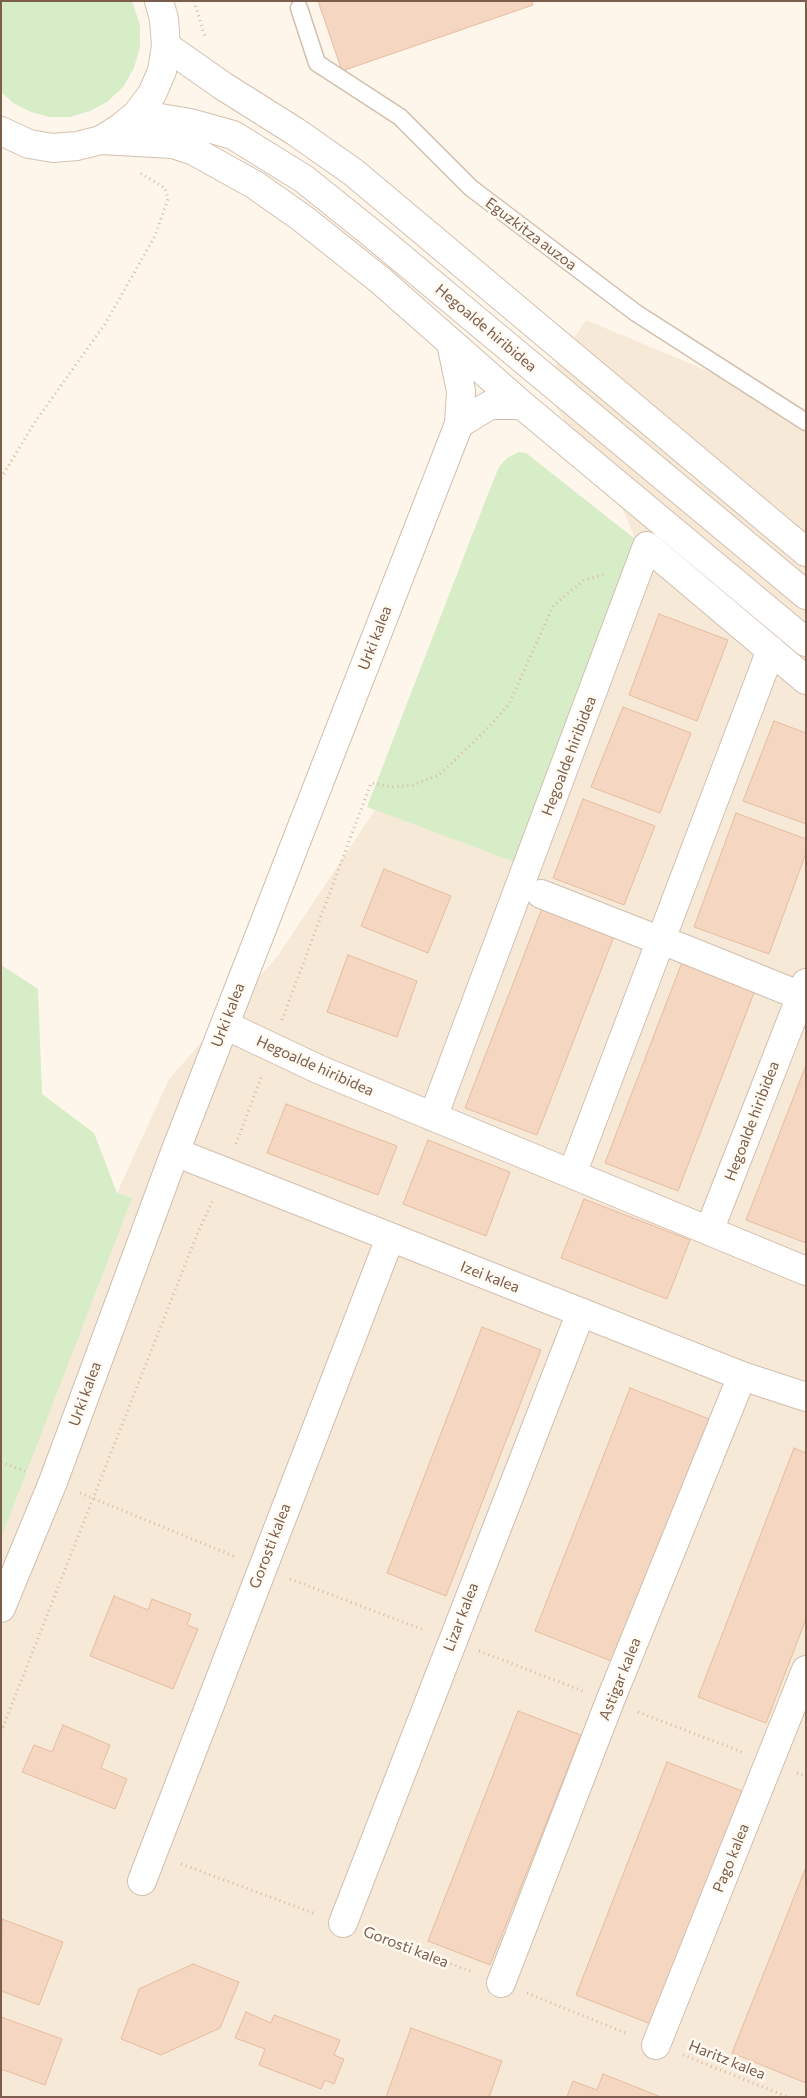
<!DOCTYPE html>
<html>
<head>
<meta charset="utf-8">
<style>
	body { margin:0 }
	#map { position:relative; width:807px; height:2098px; overflow:hidden; background:#fef6eb; font-family:Commissioner,sans-serif }
	canvas { display:block }
	.frame { position:absolute; inset:0; border:2px solid #7b5d4b; pointer-events:none }
</style>
</head>
<body>
<div id="map">
<canvas width="807" height="2098"></canvas>
<div class="frame"></div>
</div>
<script>
const context = document.querySelector('canvas').getContext('2d');
context.lineJoin = 'round';
function paint(path, color) {
  context.fillStyle = color;
  context.fill(path, 'evenodd');
}
function toPath(rows) {
  const path = new Path2D();
  for (const r of rows) {
    path.moveTo(r[0], r[1]);
    for (let i = 2; i < r.length; i += 2) path.lineTo(r[i], r[i + 1]);
  }
  return path;
}
function strokePath(path, color, width, dash) {
  context.strokeStyle = color;
  context.lineWidth = width;
  context.lineCap = dash ? 'butt' : 'round';
  context.setLineDash(dash || []);
  context.stroke(path);
}
function drawText(font, color, halo, rows, align = 'center') {
  context.font = font + ' Commissioner,sans-serif';
  context.lineWidth = 5;
  context.setLineDash([]);
  context.textBaseline = 'middle';
  context.strokeStyle = halo;
  context.fillStyle = color;
  for (const [text, x, y, turn = 0] of rows) {
    context.save();
    context.translate(x, y);
    context.rotate((+turn || 0) * Math.PI / 180);
    context.textAlign = isNaN(turn) ? turn : align;
    if (halo) context.strokeText(text, 0, 0);
    context.fillText(text, 0, 0);
    context.restore();
  }
}
paint(toPath([
	[586,320,806,412,806,2097,1,2097,1,1151,117,1193,169,1079,277,957,375,810,517,863,639,548,624,512,580,447,553,401,554,368]
]), '#f6e9d8');
paint(toPath([
	[1,1,132,1,140,25,140,47,134,68,123,87,107,102,90,111,70,117,50,117,31,112,13,103,1,92],
	[519,452,526,453,635,539,639,548,517,863,367,807,488,494,499,467,507,458],
	[1,965,38,989,42,1094,94,1133,117,1193,132,1198,1,1538]
]), '#d6edc7');
const building = toPath([
	[318,1,532,1,533,5,342,71,318,1],
	[659,614,728,640,697,721,629,695,659,614],
	[623,707,691,733,660,813,591,787,623,707],
	[774,721,806,733,806,824,743,801,774,721],
	[583,799,655,826,624,905,553,878,583,799],
	[736,813,806,839,806,853,769,954,694,927,736,813],
	[384,869,451,896,428,953,361,926,384,869],
	[546,898,618,926,537,1135,465,1108,546,898],
	[348,955,417,981,397,1037,327,1012,348,955],
	[684,957,757,985,678,1191,605,1163,684,957],
	[806,1065,806,1243,746,1220,806,1065],
	[286,1104,397,1146,378,1195,267,1153,286,1104],
	[428,1140,510,1172,486,1236,403,1204,428,1140],
	[584,1199,690,1240,667,1299,561,1258,584,1199],
	[482,1327,541,1350,446,1596,387,1573,482,1327],
	[630,1388,709,1419,614,1662,535,1631,630,1388],
	[794,1448,806,1453,806,1619,766,1723,698,1697,794,1448],
	[114,1596,148,1610,152,1599,191,1614,187,1625,198,1629,173,1689,90,1656,114,1596],
	[518,1711,581,1735,490,1965,428,1941,518,1711],
	[63,1725,110,1745,101,1768,127,1779,115,1809,22,1772,34,1745,52,1752,63,1725],
	[667,1762,742,1791,651,2024,576,1995,667,1762],
	[806,1867,806,2083,732,2053,806,1867],
	[2,1919,63,1942,39,2005,1,1991,2,1919],
	[193,1964,239,1982,220,2028,161,2055,121,2039,139,1989,193,1964],
	[246,2012,271,2023,274,2015,340,2040,334,2055,344,2059,334,2084,325,2080,321,2089,259,2065,265,2049,235,2038,246,2012],
	[1,2017,62,2039,45,2085,1,2069,1,2017],
	[411,2028,502,2061,489,2097,386,2097,411,2028],
	[603,2074,661,2097,567,2097,573,2081,597,2090,603,2074]
]);
paint(building, '#f5d6c0');
strokePath(building, '#e8bca0', 1);
const service = toPath([
	[299,8,317,63,400,117,471,188,636,313,806,422]
]);
const minor = toPath([
	[166,46,223,86,296,132,353,172,806,552],
	[137,114,190,123,233,135,304,179,375,236,806,595],
	[101,140,173,144,194,151,255,185,302,218,380,280,522,405,806,642],
	[459,424,490,405,522,405],
	[541,894,661,941],
	[677,946,801,996],
	[225,1025,318,1069,806,1271],
	[433,1117,647,546,806,680],
	[175,1152,742,1376,806,1397],
	[572,1174,771,650],
	[709,1231,806,983],
	[1,1608,53,1482,175,1152,459,424,461,391,451,343],
	[142,1881,390,1238],
	[343,1923,581,1312],
	[501,1983,610,1701,742,1376],
	[656,2045,806,1670]
]);
const secondary = toPath([
	[1,131,29,144,53,148,77,146,101,140,120,128,137,114,152,94,162,71,166,46,164,19,159,1]
]);
strokePath(service, '#d2bfae', 19);
strokePath(minor, '#d2bfae', 30);
strokePath(secondary, '#d7c1ae', 30);
strokePath(toPath([
	[194,1,205,36],
	[1,478,35,422,105,324,155,236,168,199,165,188,140,173],
	[282,1020,371,783,391,787,413,785,439,775,489,727,509,704,553,606,584,580,603,575],
	[236,1144,262,1075],
	[1,1462,25,1471],
	[80,1493,236,1557],
	[290,1579,424,1630],
	[479,1651,583,1691],
	[638,1712,742,1752],
	[1,1732,198,1232,214,1198],
	[797,1773,806,1776],
	[181,1864,316,1914],
	[371,1934,473,1972],
	[527,1993,628,2034],
	[683,2055,788,2097]
]), '#dbb9a2', 3, [1, 4]);
strokePath(service, '#fff', 16);
strokePath(minor, '#fff', 28);
strokePath(secondary, '#fff', 28);
drawText('15px', '#7b5d4b', '#fffaf2', [
	["Eguzkitza auzoa",531,234,37],
	["Hegoalde hiribidea",486,328,40],
	["Urki kalea",375,638,-69],
	["Hegoalde hiribidea",569,756,-69],
	["Urki kalea",228,1015,-69],
	["Hegoalde hiribidea",315,1066,24],
	["Hegoalde hiribidea",752,1121,-69],
	["Izei kalea",490,1277,21],
	["Urki kalea",85,1394,-70],
	["Gorosti kalea",270,1546,-69],
	["Lizar kalea",461,1617,-69],
	["Astigar kalea",620,1679,-68],
	["Pago kalea",731,1858,-68],
	["Gorosti kalea",406,1947,21],
	["Haritz kalea",727,2060,22]
]);
</script>
</body>
</html>
